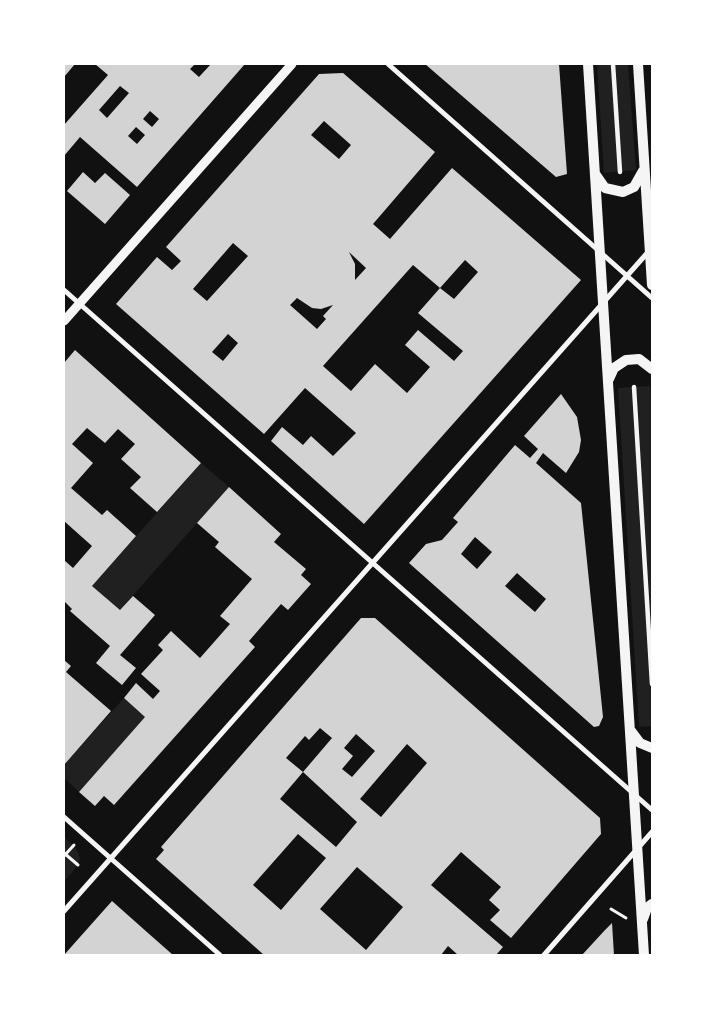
<!DOCTYPE html>
<html>
<head>
<meta charset="utf-8">
<style>
	body { margin:0 }
	#map { position:relative; width:716px; height:1019px; overflow:hidden; background:#111; font-family:"Source Serif 4",serif }
	canvas { display:block }
	.frame { position:absolute; inset:0; border:65px solid #fff; pointer-events:none }
</style>
</head>
<body>
<div id="map">
<canvas width="716" height="1019"></canvas>
<div class="frame"></div>
</div>
<script>
const context = document.querySelector('canvas').getContext('2d');
context.lineJoin = 'round';
function paint(path, color) {
  context.fillStyle = color;
  context.fill(path, 'evenodd');
}
function toPath(rows) {
  const path = new Path2D();
  for (const r of rows) {
    path.moveTo(r[0], r[1]);
    for (let i = 2; i < r.length; i += 2) path.lineTo(r[i], r[i + 1]);
  }
  return path;
}
function strokePath(path, color, width, dash) {
  context.strokeStyle = color;
  context.lineWidth = width;
  context.lineCap = dash ? 'butt' : 'round';
  context.setLineDash(dash || []);
  context.stroke(path);
}
paint(toPath([
	[597,64,628,64,636,170,604,173],
	[650,386,652,428,652,726,639,727,618,388],
	[201,463,229,487,120,610,92,586],
	[124,698,145,717,79,792,64,778,64,765],
	[64,837,76,848,80,858,78,865,64,882]
]), '#202020');
paint(toPath([
	[64,64,75,64,64,77],
	[95,64,195,64,190,69,199,77,211,64,245,64,137,187,80,137,64,156,64,125,108,75],
	[120,86,129,93,107,118,99,110],
	[150,111,159,119,152,127,143,119],
	[136,127,145,135,137,144,128,136],
	[425,64,559,64,567,174,556,177],
	[343,73,435,152,373,224,390,239,452,168,581,280,364,524,271,441,282,427,303,445,311,436,333,456,356,433,305,388,264,434,116,304,157,257,172,270,181,261,166,247,319,74],
	[324,121,351,145,339,159,311,135],
	[233,243,248,256,207,301,193,289],
	[349,252,366,268,355,280,355,264],
	[465,260,478,272,454,299,440,288],
	[413,265,440,288,418,313,463,351,454,361,418,330,405,345,430,367,407,393,375,364,351,391,323,366],
	[297,298,312,308,321,309,333,305,323,316,326,319,317,329,290,305],
	[228,334,238,343,223,361,212,352],
	[83,172,95,183,105,173,130,195,105,224,67,191],
	[75,350,201,463,157,512,130,488,141,477,121,459,135,444,118,429,105,443,87,428,72,444,93,463,71,488,102,515,107,510,136,536,92,586,120,610,133,596,155,615,120,655,136,668,122,685,96,663,110,646,70,611,72,609,64,601,64,560,73,568,92,546,64,521,64,363],
	[561,394,577,417,581,440,579,452,566,473,543,453,536,463,581,503,603,717,599,726,594,727,409,563,426,544,442,540,458,522,453,518,515,445,530,458,538,449,524,436],
	[475,537,492,552,477,569,461,554],
	[517,573,546,599,535,612,505,586],
	[229,487,281,534,274,542,306,569,301,575,311,584,288,610,281,604,249,641,255,647,114,805,104,796,95,806,79,792,145,717,124,698,136,683,153,699,160,691,141,674,163,650,158,645,171,631,200,658,230,624,220,616,252,579,215,547,219,542,197,523],
	[361,618,375,618,600,818,601,834,511,938,490,920,500,910,489,900,501,887,461,852,431,885,503,947,496,955,458,955,448,946,441,955,264,955,156,859,164,850,161,847],
	[320,728,332,738,303,772,357,822,336,847,280,799,303,772,286,758,305,736,309,740],
	[356,734,375,751,352,777,342,769,353,756,344,748],
	[407,744,427,763,381,817,360,799],
	[298,834,326,858,281,910,253,885],
	[357,867,403,907,366,950,320,909],
	[64,660,71,666,66,672,111,711,64,765],
	[112,901,148,933,173,955,64,955],
	[612,923,614,955,582,955,605,930]
]), '#d3d3d3');
strokePath(toPath([
	[64,853,78,865],
	[64,856,74,845],
	[611,909,626,918]
]), '#f5f5f5', 3);
strokePath(toPath([
	[613,64,620,172],
	[634,387,652,684]
]), '#f5f5f5', 4.5);
strokePath(toPath([
	[388,64,652,298],
	[64,290,652,810],
	[64,817,220,955],
	[64,911,649,251],
	[544,955,652,832]
]), '#f5f5f5', 5);
strokePath(toPath([
	[64,321,292,64]
]), '#f5f5f5', 9);
strokePath(toPath([
	[588,64,644,955],
	[638,64,652,285],
	[596,175,605,188,623,192,634,187,643,171],
	[609,379,614,368,626,360,639,359,652,369],
	[631,731,640,743,652,748],
	[643,919,647,908,652,904]
]), '#f5f5f5', 10);
</script>
</body>
</html>
